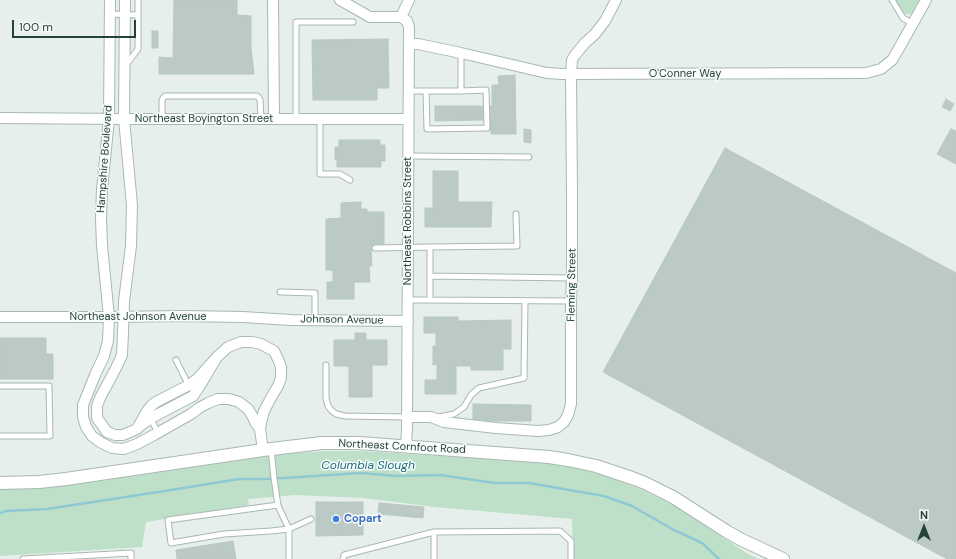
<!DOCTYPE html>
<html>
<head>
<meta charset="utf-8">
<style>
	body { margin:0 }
	#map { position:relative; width:956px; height:559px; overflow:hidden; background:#e6efeb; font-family:"DM Sans",sans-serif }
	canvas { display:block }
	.north { position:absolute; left:904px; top:507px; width:40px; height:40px; -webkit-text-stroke:3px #f7fbf9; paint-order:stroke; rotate:0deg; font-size:11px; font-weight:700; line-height:16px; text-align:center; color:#24423a }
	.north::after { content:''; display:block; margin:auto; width:14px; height:18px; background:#24423a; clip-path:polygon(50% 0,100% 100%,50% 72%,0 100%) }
	.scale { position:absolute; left:12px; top:20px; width:124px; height:18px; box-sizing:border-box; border:2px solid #24423a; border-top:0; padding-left:5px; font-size:12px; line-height:14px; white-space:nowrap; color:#24423a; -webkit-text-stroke:3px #f7fbf9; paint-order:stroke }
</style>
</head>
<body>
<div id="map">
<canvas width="956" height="559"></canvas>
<div class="north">N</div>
<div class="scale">100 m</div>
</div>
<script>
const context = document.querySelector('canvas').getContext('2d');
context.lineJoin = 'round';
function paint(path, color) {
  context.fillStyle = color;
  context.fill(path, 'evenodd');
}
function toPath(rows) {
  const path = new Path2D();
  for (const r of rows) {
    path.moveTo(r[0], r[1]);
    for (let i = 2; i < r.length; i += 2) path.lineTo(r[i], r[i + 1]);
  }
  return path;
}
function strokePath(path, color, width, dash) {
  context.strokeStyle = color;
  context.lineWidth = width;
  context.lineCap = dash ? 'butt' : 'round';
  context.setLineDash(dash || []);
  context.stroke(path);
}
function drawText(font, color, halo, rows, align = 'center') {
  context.font = font + ' "DM Sans",sans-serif';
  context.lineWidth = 3;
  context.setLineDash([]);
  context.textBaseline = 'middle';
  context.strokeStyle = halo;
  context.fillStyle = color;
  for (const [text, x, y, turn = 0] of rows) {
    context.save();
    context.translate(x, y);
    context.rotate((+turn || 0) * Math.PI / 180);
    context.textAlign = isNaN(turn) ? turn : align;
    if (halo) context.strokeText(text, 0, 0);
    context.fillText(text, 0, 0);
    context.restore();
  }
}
paint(toPath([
	[895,0,922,0,915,12,911,14,905,14,901,12],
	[326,451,361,451,524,461,575,466,593,471,638,488,677,507,748,554,759,559,573,559,572,519,435,507,364,498,296,495,248,499,249,505,146,522,142,547,0,556,0,488,20,488,64,486,100,481,282,454]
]), '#bfe0c8');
strokePath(toPath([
	[0,513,6,511,47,509,165,491,239,479,268,479,361,473,397,476,440,475,495,483,529,483,604,496,632,506,672,529,702,543,719,559]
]), '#8ec9d4', 2.5);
const building = toPath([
	[174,0,237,0,237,15,251,16,251,48,254,74,159,74,159,57,173,58,174,0],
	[152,31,158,31,158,48,152,48,152,31],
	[388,39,389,88,377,88,377,100,313,100,312,40,388,39],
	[515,75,516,134,491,134,490,106,492,106,492,85,499,85,498,76,515,75],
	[946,99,954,104,950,111,942,107,946,99],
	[435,106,482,106,483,120,435,121,435,106],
	[524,129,531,130,531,143,524,142,524,129],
	[951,129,956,131,956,164,937,154,951,129],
	[339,140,380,140,380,145,385,145,385,161,381,161,381,167,337,167,337,160,335,160,335,147,339,147,339,140],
	[725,148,956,273,956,559,947,559,603,372,725,148],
	[433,171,458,171,458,202,492,202,491,227,425,227,425,208,433,208,433,171],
	[361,202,361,209,367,209,367,212,384,212,384,244,375,244,371,246,372,266,369,266,370,282,354,282,354,299,327,299,327,282,333,282,333,270,326,270,326,219,341,218,341,203,361,202],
	[424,317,458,317,458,321,511,320,511,349,503,349,503,370,471,370,471,366,456,366,456,394,425,394,425,380,437,380,437,364,433,365,433,346,436,346,436,333,424,333,424,317],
	[355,333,366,333,366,340,387,340,387,365,372,365,372,397,349,397,349,366,334,366,334,340,355,340,355,333],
	[0,338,46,338,46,354,53,354,53,379,0,379,0,338],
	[473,404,531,405,531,421,493,421,473,419,473,404],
	[316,502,363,502,363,535,316,536,316,502],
	[379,503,424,507,423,518,378,514,379,503],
	[233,541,236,559,177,559,176,550,233,541]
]);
paint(building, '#bbcac4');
strokePath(building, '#b8c9c2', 1);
const service = toPath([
	[892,0,903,18,913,24],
	[110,14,138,15],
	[126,65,138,49,138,0],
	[408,91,461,91,461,53],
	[426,91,427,129,487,128,486,90,461,91],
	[162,119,162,101,163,98,165,96,257,96,259,98,260,100,261,118],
	[296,119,296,22,353,22],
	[320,119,320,174,340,174,350,180],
	[408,156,529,157],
	[430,247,517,246,516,214],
	[375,248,430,247,430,300,408,300],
	[430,276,572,278],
	[280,292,315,293,315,320],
	[430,300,571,301],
	[176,360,189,386],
	[326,365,326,398,328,406,331,410,336,414,345,416,407,417],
	[0,386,49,386,50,436,0,436],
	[150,417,158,433],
	[437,417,444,416,454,414,464,407,471,395,479,388,524,378,525,301],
	[271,449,274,478,277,499,278,505,279,508,289,529,271,531,224,534,171,543,168,520,278,505],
	[23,559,131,553,131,559],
	[289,559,289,529,311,519],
	[343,559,344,555,434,532,560,531,571,541,571,559],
	[434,559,434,532]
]);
const minor = toPath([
	[110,0,109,119,102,189,101,218,102,246,109,317,108,341,104,356,95,375,83,405,83,417,86,427,92,436,100,442,112,448,124,449,137,444,154,435,191,414,199,408,208,403,218,399,229,399,239,402,248,409,253,417,255,422,260,429],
	[125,0,124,119,132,205,131,246,124,301,123,332,122,355,116,368,100,398,97,406,97,418,107,432,115,435,123,435,137,429,147,411,151,406,156,402,189,385,197,379,217,357],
	[273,0,274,118],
	[340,0,370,17,401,17],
	[401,17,407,21,409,27,407,428,406,446],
	[401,17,409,0],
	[409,44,418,44,461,53,547,73,562,74,866,73,881,69,892,60,898,50,926,0],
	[0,118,124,119,408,119],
	[0,317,109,317,182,316,243,317,291,320,408,321],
	[407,417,431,417,444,422,496,428,538,431,549,430,558,427,564,422,568,415,571,404,571,301,572,278,572,195,571,74,572,60,575,55,585,43,595,34,605,21,616,0],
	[140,426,151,418,193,396,201,384,217,357,228,347,241,342,252,342,261,344,274,351,278,359,281,367,281,378,278,386,272,396,264,411,261,423,260,429,263,450]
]);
const tertiary = toPath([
	[0,483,39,482,66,479,263,450,322,443,359,443,549,457,568,460,596,466,632,478,645,483,673,497,726,531,742,540,783,559]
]);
strokePath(service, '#a8b8b2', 7);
strokePath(minor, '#a8b8b2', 12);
strokePath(tertiary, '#a8b8b2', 14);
strokePath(service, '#fff', 5);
strokePath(minor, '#fff', 10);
strokePath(tertiary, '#fff', 12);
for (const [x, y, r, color] of [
	[336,519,4,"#3f7fe0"]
]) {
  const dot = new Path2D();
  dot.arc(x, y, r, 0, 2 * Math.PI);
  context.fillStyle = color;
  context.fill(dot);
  strokePath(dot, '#f7fbf9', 1.5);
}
drawText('11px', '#24423a', '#f7fbf9', [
	["O'Conner Way",685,74],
	["Northeast Boyington Street",204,119],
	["Hampshire Boulevard",105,159,-86],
	["Northeast Robbins Street",408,221,-90],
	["Fleming Street",572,285,-89],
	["Northeast Johnson Avenue",138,317],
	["Johnson Avenue",342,320,1],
	["Northeast Cornfoot Road",402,447,3]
]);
drawText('bold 11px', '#366cbe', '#f7fbf9', [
	["Copart",344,519]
], 'left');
drawText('italic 12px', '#1c6f80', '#f7fbf9', [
	["Columbia Slough",368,466]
]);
</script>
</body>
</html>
